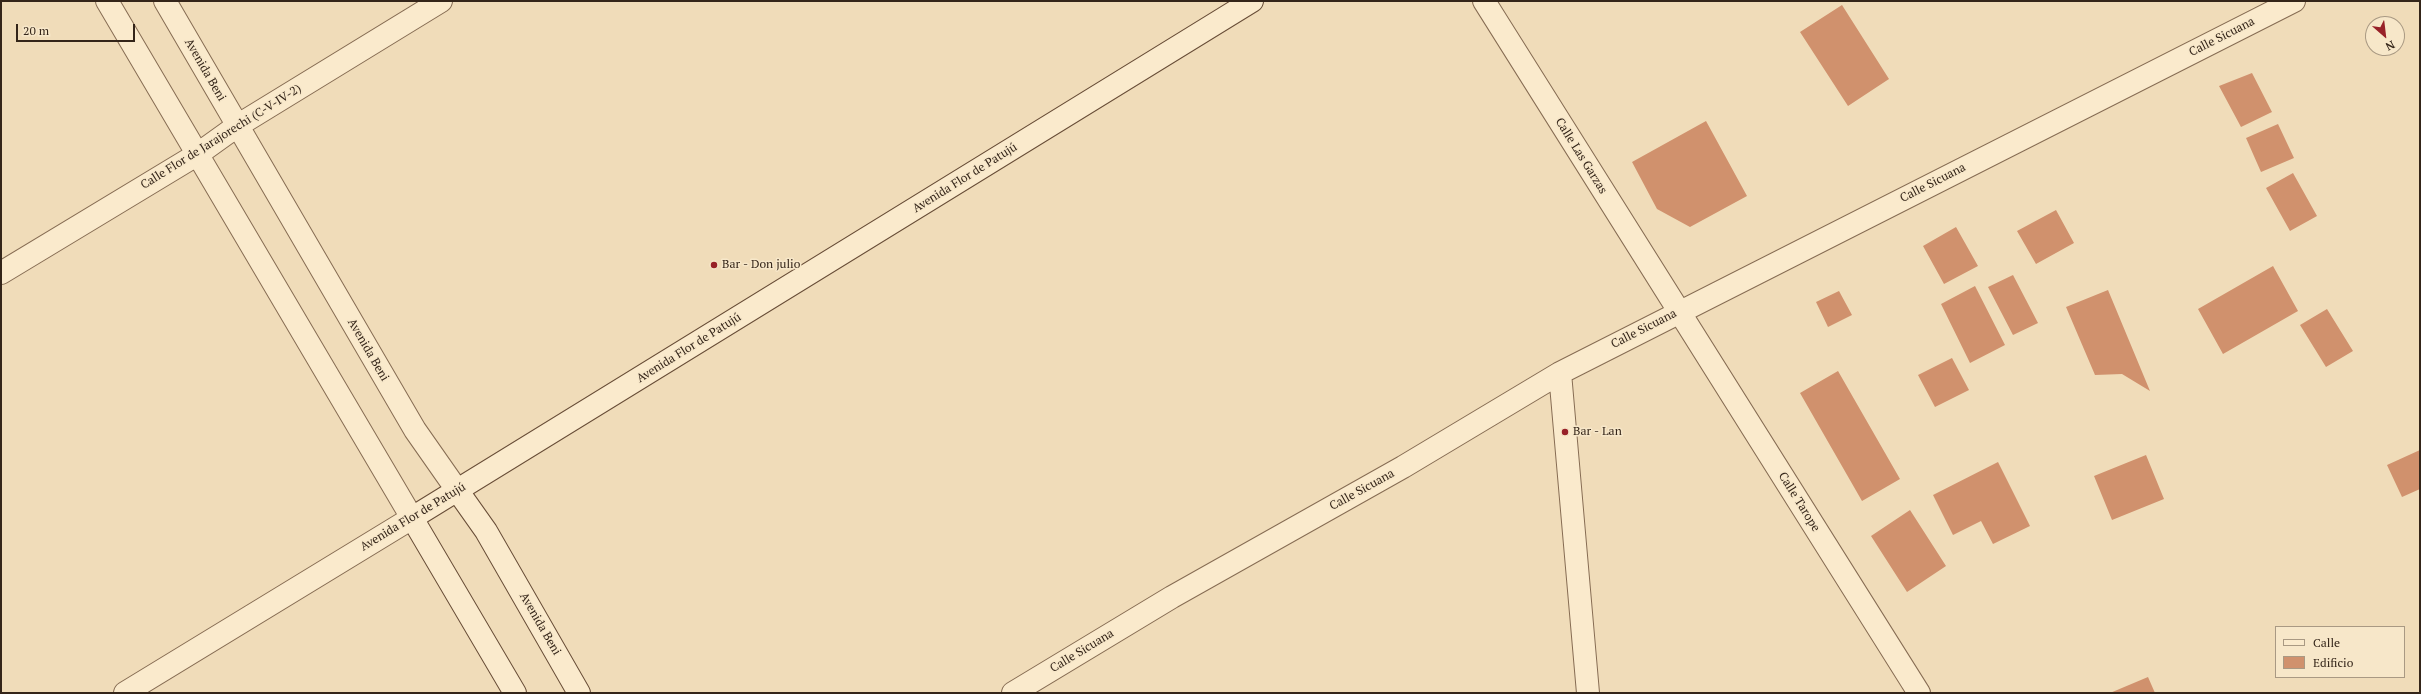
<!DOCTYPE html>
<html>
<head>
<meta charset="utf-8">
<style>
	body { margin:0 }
	#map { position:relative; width:2421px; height:694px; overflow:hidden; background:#f0dcb9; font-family:"PT Serif",serif }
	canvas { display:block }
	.frame { position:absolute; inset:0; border:2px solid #342519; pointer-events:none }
	.legend { position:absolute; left:2275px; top:626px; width:130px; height:52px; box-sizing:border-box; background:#f7e7c9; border:1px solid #a99983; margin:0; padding:5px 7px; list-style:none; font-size:12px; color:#342519 }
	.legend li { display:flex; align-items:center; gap:8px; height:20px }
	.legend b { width:20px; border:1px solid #a99983 }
	.north { position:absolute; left:2365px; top:16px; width:40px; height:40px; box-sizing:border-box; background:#f7e7c9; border:1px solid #a99983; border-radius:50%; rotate:152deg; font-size:11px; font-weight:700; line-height:16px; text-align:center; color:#342519 }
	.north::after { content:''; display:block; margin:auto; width:14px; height:18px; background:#982128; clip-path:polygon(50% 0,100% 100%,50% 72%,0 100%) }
	.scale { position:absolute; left:16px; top:24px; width:119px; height:18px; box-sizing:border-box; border:2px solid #342519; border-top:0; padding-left:5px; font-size:12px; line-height:14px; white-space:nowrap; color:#342519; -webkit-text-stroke:3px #f7e7c9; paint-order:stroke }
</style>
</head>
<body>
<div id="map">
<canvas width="2421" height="694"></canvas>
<div class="frame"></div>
<ul class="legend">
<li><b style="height:5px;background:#faeacc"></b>Calle</li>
<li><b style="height:11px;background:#d0916d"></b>Edificio</li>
</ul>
<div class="north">N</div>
<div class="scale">20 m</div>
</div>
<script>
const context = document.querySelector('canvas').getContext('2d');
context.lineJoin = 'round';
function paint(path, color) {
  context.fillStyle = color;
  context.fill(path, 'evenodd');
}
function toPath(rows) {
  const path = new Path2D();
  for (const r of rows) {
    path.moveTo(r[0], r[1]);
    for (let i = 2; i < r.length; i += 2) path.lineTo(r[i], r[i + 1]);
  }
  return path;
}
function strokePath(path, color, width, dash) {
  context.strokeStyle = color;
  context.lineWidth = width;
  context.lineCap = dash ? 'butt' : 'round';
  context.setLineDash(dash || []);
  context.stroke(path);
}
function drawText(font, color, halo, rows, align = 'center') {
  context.font = font + ' "PT Serif",serif';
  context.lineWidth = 3;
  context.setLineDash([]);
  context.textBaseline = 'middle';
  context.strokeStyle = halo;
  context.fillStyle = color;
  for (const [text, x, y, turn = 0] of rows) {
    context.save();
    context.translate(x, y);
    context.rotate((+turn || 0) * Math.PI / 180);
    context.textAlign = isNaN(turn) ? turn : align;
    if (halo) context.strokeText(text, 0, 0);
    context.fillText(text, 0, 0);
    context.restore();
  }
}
paint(toPath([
	[1842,5,1889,79,1848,106,1800,32],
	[2252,73,2272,112,2241,127,2219,86],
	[1706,121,1747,196,1690,227,1657,209,1632,162],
	[2278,124,2294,158,2261,172,2246,138],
	[2293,173,2317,216,2290,231,2266,188],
	[2056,210,2074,243,2036,264,2017,231],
	[1956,227,1978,266,1944,284,1923,246],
	[2273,266,2298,311,2223,354,2198,309],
	[2013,275,2038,323,2013,335,1988,287],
	[1975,286,2005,345,1970,363,1941,304],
	[2108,290,2150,391,2122,374,2095,375,2066,307],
	[1839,291,1852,315,1828,327,1816,302],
	[2327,309,2353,351,2326,367,2300,325],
	[1952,358,1969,390,1935,407,1918,375],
	[1838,371,1900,479,1862,501,1800,393],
	[2420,450,2420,489,2402,497,2387,465],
	[2146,455,2164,499,2112,520,2094,476],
	[1998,462,2030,526,1993,544,1981,521,1953,535,1933,495],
	[1910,510,1946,566,1907,592,1871,536],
	[2148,677,2155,693,2110,693]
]), '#d0916d');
const minor = toPath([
	[107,1,412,518,125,693],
	[165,1,415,430,457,490],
	[1484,1,1919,693],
	[1,273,198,154,237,126,441,1],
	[1560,373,1588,693],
	[1013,693,1172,597,1403,467,1560,373,2294,1]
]);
const secondary = toPath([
	[457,490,486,531,579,693],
	[515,693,412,518,1252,1]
]);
strokePath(minor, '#866c53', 24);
strokePath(secondary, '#684d37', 24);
strokePath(minor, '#faeacc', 22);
strokePath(secondary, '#faeacc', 22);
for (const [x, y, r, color] of [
	[714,265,4,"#982128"],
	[1565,432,4,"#982128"]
]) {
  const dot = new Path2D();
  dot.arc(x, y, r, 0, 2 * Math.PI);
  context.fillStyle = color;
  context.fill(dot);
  strokePath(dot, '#f7e7c9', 1.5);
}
drawText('12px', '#342519', '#f7e7c9', [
	["Calle Sicuana",2222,37,-27],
	["Avenida Beni",205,70,60],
	["Calle Flor de Jarajorechi (C-V-IV-2)",221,137,-32],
	["Calle Las Garzas",1581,156,58],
	["Avenida Flor de Patujú",965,178,-32],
	["Calle Sicuana",1933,183,-27],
	["Calle Sicuana",1644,329,-27],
	["Avenida Flor de Patujú",689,348,-32],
	["Avenida Beni",368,350,60],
	["Calle Sicuana",1362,490,-29],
	["Calle Tarope",1799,502,58],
	["Avenida Flor de Patujú",413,517,-31],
	["Avenida Beni",540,624,60],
	["Calle Sicuana",1082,651,-31]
]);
drawText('12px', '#342519', '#f7e7c9', [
	["Bar - Don julio",722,265],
	["Bar - Lan",1573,432]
], 'left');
</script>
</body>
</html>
